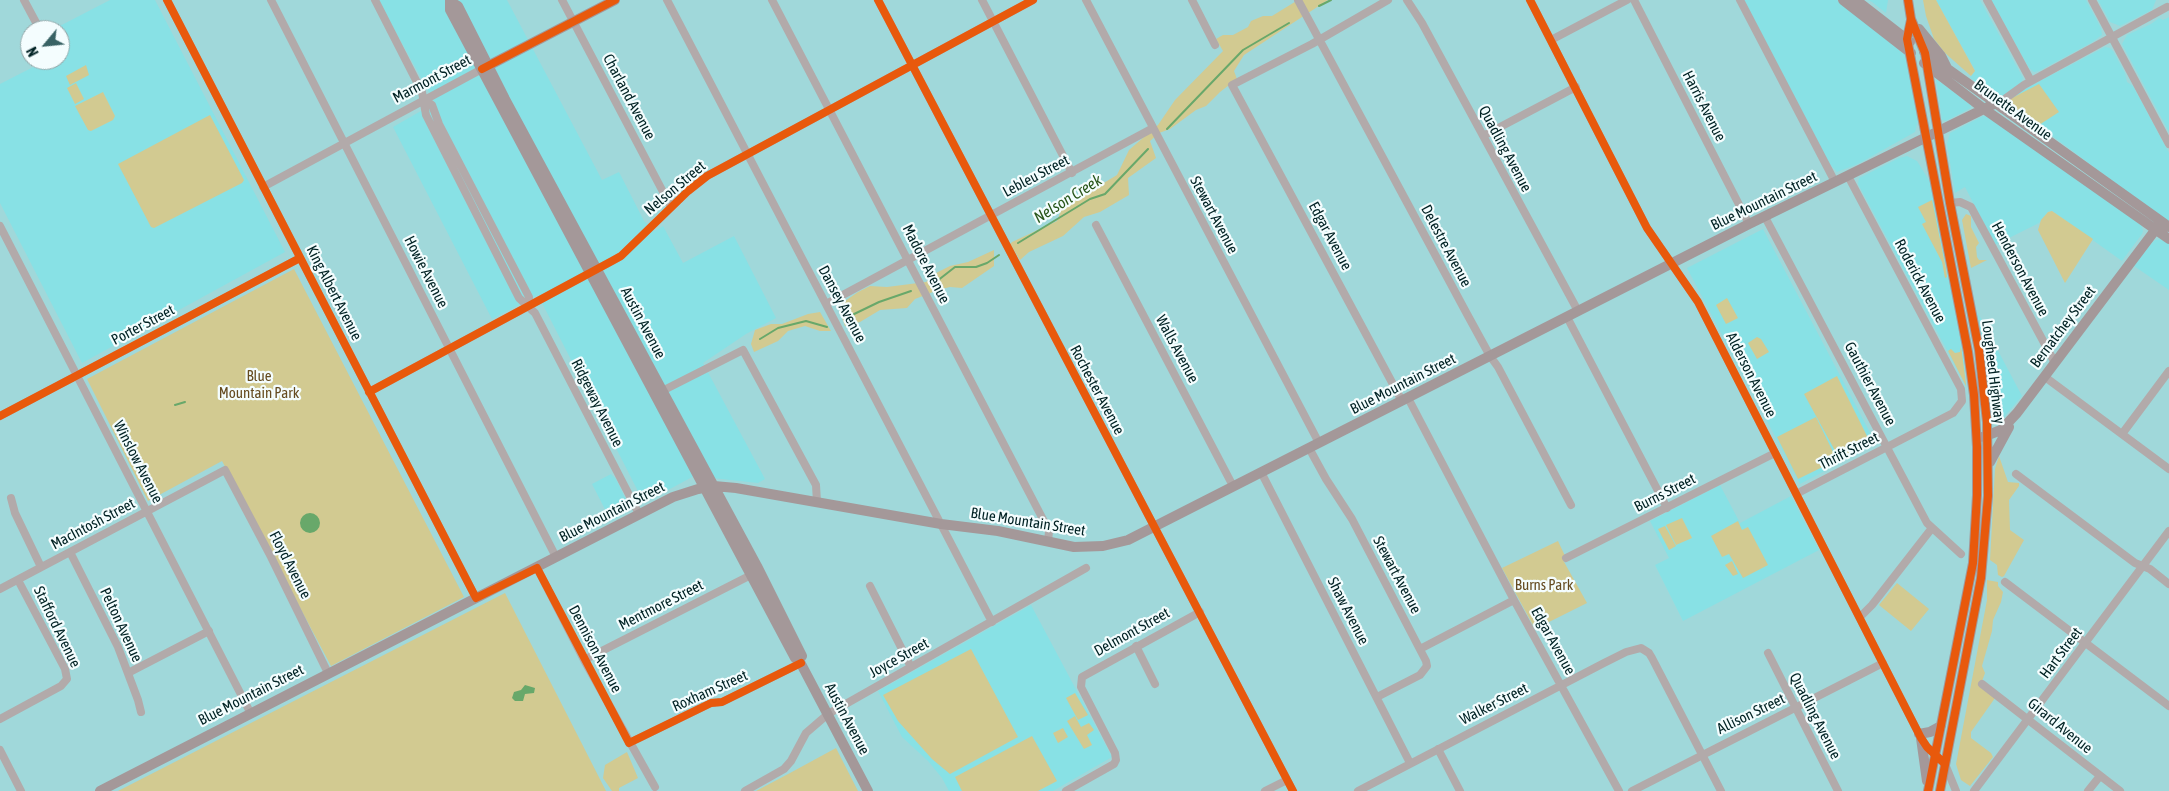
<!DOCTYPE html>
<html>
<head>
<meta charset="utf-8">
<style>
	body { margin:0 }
	#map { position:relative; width:2169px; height:791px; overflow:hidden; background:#a0d8da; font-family:"Asap Condensed",sans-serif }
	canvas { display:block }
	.north { position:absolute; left:20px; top:20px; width:50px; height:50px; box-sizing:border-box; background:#f4fdfe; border:1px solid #92a5a7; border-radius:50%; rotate:242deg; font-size:14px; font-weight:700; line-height:20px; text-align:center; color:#002224 }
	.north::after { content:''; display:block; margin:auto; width:18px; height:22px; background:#386264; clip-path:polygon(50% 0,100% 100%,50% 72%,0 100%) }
</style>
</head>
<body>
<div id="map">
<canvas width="2169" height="791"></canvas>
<div class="north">N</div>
</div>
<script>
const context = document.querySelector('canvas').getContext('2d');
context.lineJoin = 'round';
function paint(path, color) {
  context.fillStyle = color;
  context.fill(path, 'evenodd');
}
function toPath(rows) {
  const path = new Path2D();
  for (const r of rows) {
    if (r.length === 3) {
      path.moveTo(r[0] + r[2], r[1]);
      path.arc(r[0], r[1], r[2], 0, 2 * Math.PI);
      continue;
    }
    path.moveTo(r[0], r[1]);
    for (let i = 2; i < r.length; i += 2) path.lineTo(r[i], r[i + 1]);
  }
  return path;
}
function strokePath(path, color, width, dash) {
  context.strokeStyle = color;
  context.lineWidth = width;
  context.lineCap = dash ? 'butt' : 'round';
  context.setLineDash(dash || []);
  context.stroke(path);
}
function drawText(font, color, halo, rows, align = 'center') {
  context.font = font + ' "Asap Condensed",sans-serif';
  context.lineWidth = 4.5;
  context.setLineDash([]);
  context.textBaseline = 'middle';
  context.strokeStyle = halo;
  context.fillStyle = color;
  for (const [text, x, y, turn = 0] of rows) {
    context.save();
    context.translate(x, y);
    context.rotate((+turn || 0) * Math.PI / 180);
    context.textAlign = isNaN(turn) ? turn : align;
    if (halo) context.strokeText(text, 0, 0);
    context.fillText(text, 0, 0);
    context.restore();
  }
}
paint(toPath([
	[110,0,155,0,285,252,82,363,0,203,0,84,47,60,60,60,60,30,52,30],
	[378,0,507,0,602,180,619,172,644,221,655,231,663,226,683,263,734,236,776,318,746,334,703,363,765,479,758,483,694,476,644,503,538,295,492,319,393,127,435,103],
	[1743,0,1837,0,1905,55,1918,121,1915,132,1858,164,1837,172,1828,162],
	[1868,0,1888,0,1886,13,1872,2],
	[1936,0,1980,0,2023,78,2021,83,2001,101,1970,78,1975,70],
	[1991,0,2086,0,2101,28,2102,35,2091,43,2039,71,2034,72,2029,68],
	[2098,0,2156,0,2152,10,2120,26,2110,22],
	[2169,17,2169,132,2122,44,2127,35,2151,24,2159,18,2163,20],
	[2105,47,2110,48,2113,51,2125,73,2127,82,2133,86,2169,153,2169,223,2008,103,2015,94],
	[1936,79,1971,105,1971,108,1946,121,1942,120],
	[1983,116,1986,116,2141,223,2143,231,2142,234,2122,261,2052,211,2048,212,2039,223,1995,245,1965,187,1955,193,1947,144,1950,133],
	[1907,156,1917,161,1930,182,1964,358,1966,386,1858,184,1859,178,1899,158],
	[1763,229,1876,444,1800,484,1687,268],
	[2160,239,2169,243,2169,290,2134,266,2151,244,2155,240],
	[1977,311,2022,396,2000,422,1995,422,1992,417,1989,381],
	[611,474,616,479,629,506,627,512,611,521,592,484],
	[1720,485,1740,523,1791,496,1819,550,1683,621,1655,565,1669,558,1650,521],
	[1031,605,1112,757,1053,791,949,791,942,778,928,761,902,737,878,691]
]), '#88e1e5');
paint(toPath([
	[1298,0,1328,0,1244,55,1234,71,1237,79,1220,92,1206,106,1196,110,1170,129,1159,133,1150,141,1156,158,1128,178,1129,195,1100,212,1084,217,1063,236,1029,252,1020,260,1010,244,1012,242,1057,221,1062,208,1117,175,1129,150,1158,125,1175,100,1223,51,1216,39,1223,35,1233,35,1248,27,1251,21,1263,16,1272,16],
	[1923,0,1936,0,1975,71,1971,76,1945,53,1934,39,1926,16],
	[86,65,89,75,70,85,66,76],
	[76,83,84,99,75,104,67,88],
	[2039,84,2059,112,2039,125,2008,103,2010,99],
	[103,92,115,116,113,120,91,131,88,130,75,106],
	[210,115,244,180,242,183,154,228,151,227,118,164],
	[1932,200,1946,269,1947,277,1945,278,1942,262,1922,224,1926,222,1918,207],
	[2052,211,2093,239,2065,283,2038,230,2041,220,2048,212],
	[1966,214,1971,216,1971,227,1979,243,1976,247,1977,257,1979,260,1987,260,1971,268,1962,220],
	[994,250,994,266,962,288,950,287,938,290,915,299,907,308,880,310,860,322,845,326,838,306,858,292,870,286,887,287,926,282,936,273,950,266,968,262],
	[294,269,464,597,331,666,222,461,148,501,87,379],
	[1727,298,1738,318,1726,324,1716,305],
	[820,312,831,331,820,331,805,326,788,331,778,341,754,352,751,344,755,330,771,324,782,324,808,314],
	[1757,337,1761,339,1769,352,1757,359,1748,343],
	[1961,346,1966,384,1966,386,1948,351,1951,349,1955,353,1960,352],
	[1837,376,1867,436,1865,445,1839,458,1804,394],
	[1816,417,1837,460,1798,479,1777,437],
	[1999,456,2008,482,2019,483,2019,486,2009,500,2010,530,2024,540,2004,576,2002,577,1998,575,1997,565,1990,560,1995,469],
	[1682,518,1692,538,1676,545,1666,525],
	[1738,521,1742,530,1748,527,1768,565,1743,578,1729,554,1722,557,1711,536],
	[1665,526,1676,546,1669,550,1658,529],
	[1558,541,1566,558,1563,560,1587,603,1535,629,1502,568],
	[1732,561,1738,574,1733,576,1725,565],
	[1987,580,1998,582,1998,586,2003,592,2001,602,1993,620,1992,631,1982,666,1985,673,1980,687,1995,698,1971,732,1971,738,1991,753,1993,757,1970,786,1961,780,1956,764,1987,600],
	[1897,583,1929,609,1911,631,1879,605],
	[505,593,606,791,118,791],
	[971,649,1018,737,950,774,932,759,898,721,883,695],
	[1075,693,1088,715,1078,720,1066,698],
	[1075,716,1081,727,1089,723,1094,730,1087,735,1092,745,1084,749,1067,721],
	[1063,728,1068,737,1058,743,1053,733],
	[1032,736,1057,781,1038,791,962,791,955,777],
	[836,748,858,791,756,791,790,773],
	[627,752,638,778,619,788,619,791,612,791,603,778,605,765]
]), '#d2ca91');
paint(toPath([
	[310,523,10],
	[525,685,535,688,534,693,525,694,523,701,515,701,512,698,514,692,521,690]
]), '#68a86a');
strokePath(toPath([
	[1319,6,1331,0],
	[1167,129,1243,50,1289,23],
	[1018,243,1090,199,1105,194,1148,149],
	[932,285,955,267,976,267,987,263,999,255],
	[848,317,879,302,911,291],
	[760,339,778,328,806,321,827,327],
	[175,405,185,402]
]), '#68a86a', 2);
strokePath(toPath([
	[24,0,40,30],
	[167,0,476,598],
	[271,0,556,557],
	[375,0,422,92,426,115,519,298,535,313,639,514],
	[562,0,671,207],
	[667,0,992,622],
	[772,0,1047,527,1049,531,1048,542],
	[878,0,1293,791],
	[982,0,1072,173],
	[1086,0,1319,443],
	[1192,0,1215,45],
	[1298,0,1467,314,1490,356,1498,367,1571,505],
	[1388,0,1312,44,1232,85,1402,401],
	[1407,0,1422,23,1578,311],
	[1530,0,1647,228,1698,302,1921,738,1927,747,1945,764,1956,791],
	[1634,0,1749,224],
	[1740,0,1835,182],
	[1987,0,2031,81],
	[2092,0,2169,144],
	[1551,40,1627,0],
	[425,100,432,105,439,124,529,297,529,305],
	[2002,109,2006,98,2024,85,2167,7],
	[1483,136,1576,87],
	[263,187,482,69],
	[1950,203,1960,202,1971,207,2055,363],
	[1765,217,1927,523,1961,554],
	[1096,225,1233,486],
	[0,226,250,712],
	[826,304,1153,128],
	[1567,317,1667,508],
	[2045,377,2169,469],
	[662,391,743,350,816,485,817,502],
	[369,392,612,261,621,256,688,191,707,176,1033,0],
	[1408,398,1514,600,1619,791],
	[0,416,300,258],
	[2122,434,2169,371],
	[1309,448,1326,479,1352,519,1426,661,1427,666,1420,675,1377,697],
	[1261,472,1410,763],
	[2016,474,2135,563,2150,569,2169,584],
	[1796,494,1953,413,1962,401,1961,389,1848,176],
	[11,498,15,513,41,567],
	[70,552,118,647,138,700,141,712],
	[1566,558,1775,453],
	[537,568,584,660,655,787],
	[2005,582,2169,706],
	[870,586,911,667],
	[0,589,225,470,271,557,328,673],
	[1860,617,1872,605,1932,528],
	[1136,646,1155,684],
	[1420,649,1514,600],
	[1768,653,1838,791],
	[584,660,751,575],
	[128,673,209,631],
	[1982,684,2120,791],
	[0,719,61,686,67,679,65,669,18,580],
	[629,743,711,703,722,702,801,663],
	[1438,749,1460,791],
	[0,750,21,791],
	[745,791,784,769,791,761,806,733,828,714,1086,568],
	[1066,791,1114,764,1116,760,1115,753,1081,687,1082,677,1200,612],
	[1265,791,1287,780],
	[1358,791,1604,663,1626,652,1641,648,1649,653,1652,658,1721,791],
	[1632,791,1883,663],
	[1974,791,2169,531],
	[2088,791,2100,776]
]), '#b2aaaa', 8);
strokePath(toPath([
	[450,0,450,10,499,102,795,658,799,660,868,791],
	[1843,0,1911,53],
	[1856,0,1910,42],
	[1908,0,1911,19,1925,53,1950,203,1979,350,1987,422,1988,496,1981,578,1940,791],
	[451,2,458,6,505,99,757,566,802,656,799,660],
	[1911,20,1907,39,1968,352,1974,395,1977,447,1977,495,1973,563,1928,791],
	[1919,29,1941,56,1947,68],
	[1924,52,2169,227],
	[1924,63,1984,109,2169,239],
	[482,69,615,0],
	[1983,437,2001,430,2017,413,2159,225],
	[1990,462,2009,427],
	[1919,734,1930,732,1941,726],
	[1921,738,1927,781],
	[100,791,673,497,698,489,714,486,736,488,941,524,998,531,1074,547,1103,546,1128,540,1749,224,1994,104]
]), '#a49899', 10);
strokePath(toPath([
	[167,0,476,598,537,568,629,743,711,703,722,702,801,663],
	[878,0,1293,791],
	[1530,0,1647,228,1698,302,1921,738,1927,747,1945,764],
	[1908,0,1911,19,1925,53,1950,203,1979,350,1987,422,1988,496,1981,578,1940,791],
	[1911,19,1907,39,1968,352,1974,395,1977,447,1977,495,1973,563,1928,791],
	[482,69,615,0],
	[369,392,612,261,621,256,688,191,707,176,1033,0],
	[0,416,300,258]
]), '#e8590c', 8);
drawText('15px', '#002224', '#f4fdfe', [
	["Marmont Street",432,79,-28],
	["Charland Avenue",629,97,62],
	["Harris Avenue",1704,106,63],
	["Brunette Avenue",2013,110,36],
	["Quadling Avenue",1505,149,62],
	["Lebleu Street",1036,176,-28],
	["Nelson Street",675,188,-40],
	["Blue Mountain Street",1764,201,-26],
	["Stewart Avenue",1214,215,62],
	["Edgar Avenue",1330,236,62],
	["Delestre Avenue",1446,246,62],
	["Madore Avenue",926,264,63],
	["Henderson Avenue",2020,269,62],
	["Howie Avenue",426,272,63],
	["Roderick Avenue",1920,281,62],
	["King Albert Avenue",334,293,63],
	["Dansey Avenue",842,304,62],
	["Austin Avenue",643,323,62],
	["Porter Street",143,325,-28],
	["Bernatchey Street",2063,327,-53],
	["Walls Avenue",1177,349,62],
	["Lougheed Highway",1993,372,83],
	["Alderson Avenue",1751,375,63],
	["Blue Mountain Street",1403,384,-27],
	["Gauthier Avenue",1870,384,62],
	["Rochester Avenue",1097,390,62],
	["Ridgeway Avenue",597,403,63],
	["Thrift Street",1849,451,-27],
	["Winslow Avenue",138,462,63],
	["Burns Street",1665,493,-27],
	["Blue Mountain Street",612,512,-27],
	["Blue Mountain Street",1028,522,9],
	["MacIntosh Street",93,524,-28],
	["Floyd Avenue",290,565,63],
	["Stewart Avenue",1397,575,62],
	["Mentmore Street",661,605,-27],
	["Shaw Avenue",1348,611,63],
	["Pelton Avenue",121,625,65],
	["Stafford Avenue",57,627,64],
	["Delmont Street",1132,632,-29],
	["Edgar Avenue",1553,641,61],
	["Dennison Avenue",595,649,62],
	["Hart Street",2061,653,-53],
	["Joyce Street",899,658,-29],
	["Roxham Street",710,691,-24],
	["Blue Mountain Street",251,695,-27],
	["Walker Street",1494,704,-27],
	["Allison Street",1751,714,-26],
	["Quadling Avenue",1815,716,63],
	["Austin Avenue",847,719,62],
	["Girard Avenue",2060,726,39]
]);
drawText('15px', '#654b20', '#f4fdfe', [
	["Blue",259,376],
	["Mountain Park",259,393],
	["Burns Park",1544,585]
]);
drawText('italic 16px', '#29561a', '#f4fdfe', [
	["Nelson Creek",1068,199,-32]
]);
</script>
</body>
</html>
